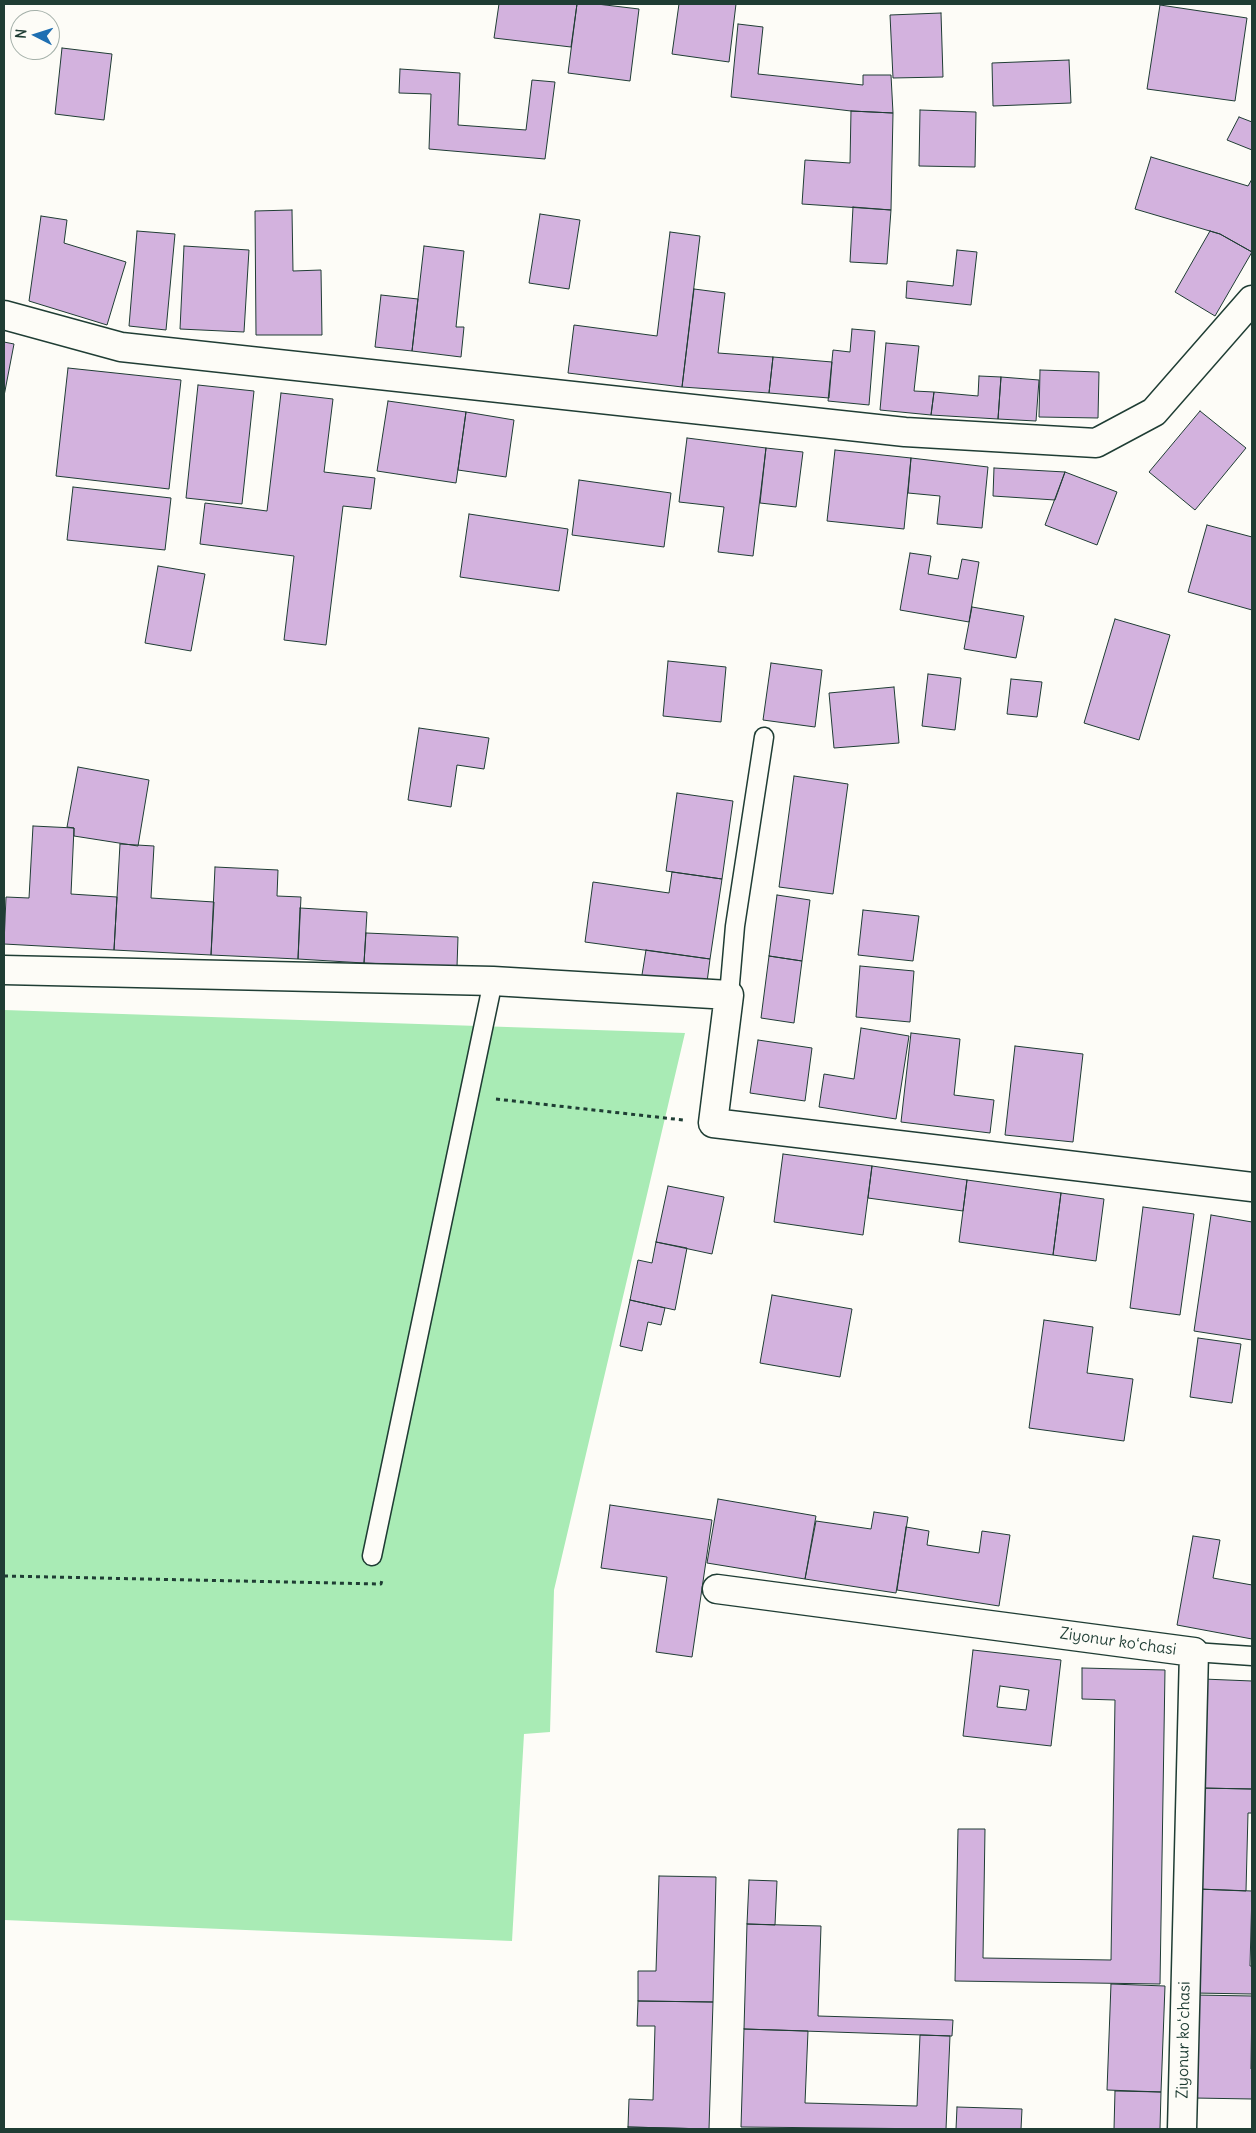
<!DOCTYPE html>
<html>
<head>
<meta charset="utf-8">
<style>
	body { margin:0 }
	#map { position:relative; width:1256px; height:2133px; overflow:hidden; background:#fdfcf7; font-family:Delius,sans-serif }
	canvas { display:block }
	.frame { position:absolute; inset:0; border:5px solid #1f3d34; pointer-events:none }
	.north { position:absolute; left:10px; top:10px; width:50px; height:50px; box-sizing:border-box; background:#fdfcf7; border:1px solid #a4b0a9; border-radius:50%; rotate:275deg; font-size:14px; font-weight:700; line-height:20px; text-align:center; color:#1f3d34 }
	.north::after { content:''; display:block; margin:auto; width:18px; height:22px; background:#1f6fb2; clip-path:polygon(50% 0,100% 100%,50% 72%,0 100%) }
</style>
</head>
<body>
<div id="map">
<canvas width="1256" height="2133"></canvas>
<div class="frame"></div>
<div class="north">N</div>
</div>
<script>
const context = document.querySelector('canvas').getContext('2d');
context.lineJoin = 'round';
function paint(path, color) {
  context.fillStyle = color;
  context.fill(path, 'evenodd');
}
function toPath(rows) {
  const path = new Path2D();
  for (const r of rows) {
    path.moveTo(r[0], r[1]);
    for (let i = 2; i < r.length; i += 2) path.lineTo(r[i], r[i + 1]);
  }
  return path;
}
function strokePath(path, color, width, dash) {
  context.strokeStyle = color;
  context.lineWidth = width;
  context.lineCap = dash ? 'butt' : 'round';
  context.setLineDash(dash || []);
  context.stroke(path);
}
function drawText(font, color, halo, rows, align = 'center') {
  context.font = font + ' Delius,sans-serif';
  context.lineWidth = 4.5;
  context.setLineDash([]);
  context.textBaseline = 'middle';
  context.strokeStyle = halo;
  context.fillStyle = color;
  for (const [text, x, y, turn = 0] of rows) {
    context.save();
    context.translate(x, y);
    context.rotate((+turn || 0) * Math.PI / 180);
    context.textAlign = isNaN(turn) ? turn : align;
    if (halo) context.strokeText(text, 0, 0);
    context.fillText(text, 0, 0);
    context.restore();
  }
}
paint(toPath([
	[4,1010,685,1033,554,1590,550,1732,524,1734,512,1941,4,1920]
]), '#a9ebb5');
const building = toPath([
	[499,4,577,4,571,47,494,38,499,4],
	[577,4,597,4,639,9,630,81,568,73,577,4],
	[679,4,736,4,729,62,672,54,679,4],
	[1160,5,1247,18,1235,101,1147,89,1160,5],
	[941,13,943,77,893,78,890,15,941,13],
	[738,24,763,27,758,74,863,85,863,75,891,75,893,113,851,111,731,97,738,24],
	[62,48,112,54,104,120,55,114,62,48],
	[1069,60,1071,103,993,106,992,63,1069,60],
	[400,69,460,73,458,125,526,130,532,80,555,82,545,159,429,149,431,94,399,93,400,69],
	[920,110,976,112,975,167,919,166,920,110],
	[851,111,893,113,891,210,802,204,805,160,850,163,851,111],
	[1239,117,1252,122,1252,150,1227,140,1239,117],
	[1151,157,1248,186,1252,179,1252,252,1220,234,1135,209,1151,157],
	[853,207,891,210,887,264,850,262,853,207],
	[292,210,293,271,321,270,322,335,256,335,255,211,292,210],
	[540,214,580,220,569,289,529,283,540,214],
	[41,216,67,220,64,243,126,262,107,325,29,301,41,216],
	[137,231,175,234,166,330,129,326,137,231],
	[1210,231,1220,234,1252,252,1215,316,1175,292,1210,231],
	[670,232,700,236,682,387,568,373,574,325,657,336,670,232],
	[184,246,249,250,244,332,180,329,184,246],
	[424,246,464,251,456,327,464,327,461,357,412,351,424,246],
	[957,250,977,252,971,305,906,298,907,281,953,286,957,250],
	[694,289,725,293,718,353,773,357,769,393,682,387,694,289],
	[381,295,418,299,412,351,375,347,381,295],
	[852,329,875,331,869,405,828,401,833,350,850,352,852,329],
	[4,342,14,344,4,396,4,342],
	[886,343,919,346,914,391,934,392,931,415,880,410,886,343],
	[773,357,832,362,829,398,769,393,773,357],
	[68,368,181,380,169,489,56,476,68,368],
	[1040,370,1099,372,1098,418,1039,417,1040,370],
	[979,376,1001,377,998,419,931,415,934,392,978,396,979,376],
	[1001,377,1039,380,1036,421,998,419,1001,377],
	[198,385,254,391,242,504,186,498,198,385],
	[281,393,333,399,324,472,375,478,371,509,343,506,326,645,284,640,294,556,200,544,205,503,267,511,281,393],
	[388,401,466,412,456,483,377,471,388,401],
	[1200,411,1246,448,1195,510,1149,472,1200,411],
	[466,412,514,420,506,477,458,470,466,412],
	[687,438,766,448,753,556,718,552,724,507,679,502,687,438],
	[766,448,803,452,796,507,760,503,766,448],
	[835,450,911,458,904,529,827,521,835,450],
	[911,458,988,467,982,528,937,524,940,496,908,493,911,458],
	[994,468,1065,472,1055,500,993,496,994,468],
	[1065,472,1117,492,1097,545,1045,525,1065,472],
	[579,480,671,493,664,547,572,535,579,480],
	[73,487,171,498,165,550,67,540,73,487],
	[469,514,568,529,559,591,460,577,469,514],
	[1207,525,1252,537,1252,610,1188,592,1207,525],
	[910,553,931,556,928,574,958,579,962,559,979,562,969,622,900,610,910,553],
	[158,566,205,574,191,651,145,643,158,566],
	[972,607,1024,616,1016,658,964,649,972,607],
	[1115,619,1170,635,1139,740,1084,723,1115,619],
	[668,661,726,667,721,722,663,716,668,661],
	[771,663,822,670,815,727,763,720,771,663],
	[928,674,961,678,955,730,922,726,928,674],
	[1011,679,1042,682,1037,717,1007,714,1011,679],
	[894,687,899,743,834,748,829,693,894,687],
	[419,728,489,738,484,769,457,765,451,807,408,800,419,728],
	[78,767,149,780,138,846,74,836,74,828,67,827,78,767],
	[794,776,848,784,833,894,779,887,794,776],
	[677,793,733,801,722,879,666,871,677,793],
	[33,826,74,828,71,894,117,897,114,950,4,944,6,897,29,898,33,826],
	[120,844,154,846,151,898,214,902,211,955,114,950,120,844],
	[215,867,278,870,277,896,301,897,298,959,211,955,215,867],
	[672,872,722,879,710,959,585,942,593,882,669,893,672,872],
	[777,895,810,900,802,961,769,956,777,895],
	[300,908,367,912,364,963,298,959,300,908],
	[863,910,919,916,913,961,858,955,863,910],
	[366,933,458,937,457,967,364,963,366,933],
	[646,950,710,959,706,990,641,981,646,950],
	[769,956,802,961,794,1023,761,1018,769,956],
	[860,966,914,971,910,1022,856,1017,860,966],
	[861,1028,909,1036,896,1119,819,1107,824,1074,854,1079,861,1028],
	[911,1033,960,1039,954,1095,994,1100,990,1133,901,1122,911,1033],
	[758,1040,812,1048,805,1101,750,1093,758,1040],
	[1015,1046,1083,1054,1073,1142,1005,1135,1015,1046],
	[783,1154,872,1166,863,1235,774,1222,783,1154],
	[872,1166,967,1180,963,1211,868,1198,872,1166],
	[967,1180,1061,1193,1053,1255,959,1242,967,1180],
	[668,1186,724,1197,712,1254,656,1242,668,1186],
	[1061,1193,1104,1199,1096,1261,1053,1255,1061,1193],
	[1143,1207,1194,1214,1180,1315,1130,1308,1143,1207],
	[1211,1215,1252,1222,1252,1340,1194,1331,1211,1215],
	[656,1242,687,1248,675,1310,630,1300,638,1260,652,1263,656,1242],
	[772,1295,852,1309,840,1377,760,1363,772,1295],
	[630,1300,665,1308,661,1325,648,1322,642,1351,620,1346,630,1300],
	[1044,1320,1093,1327,1087,1373,1133,1379,1124,1441,1029,1428,1044,1320],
	[1198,1338,1241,1344,1232,1403,1190,1397,1198,1338],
	[718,1499,816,1516,805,1579,707,1563,718,1499],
	[610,1505,712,1520,692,1657,656,1652,667,1577,601,1568,610,1505],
	[874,1512,908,1517,896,1593,805,1579,816,1521,871,1529,874,1512],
	[906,1527,929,1531,927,1545,979,1553,982,1531,1010,1535,999,1606,897,1590,906,1527],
	[1193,1536,1220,1540,1213,1578,1252,1585,1252,1639,1177,1625,1193,1536],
	[973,1650,1061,1660,1051,1746,963,1736,973,1650],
	[1000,1686,1029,1690,1026,1710,997,1707,1000,1686],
	[1082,1668,1165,1670,1160,1984,955,1981,958,1829,985,1829,983,1958,1111,1960,1115,1700,1082,1699,1082,1668],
	[1203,1679,1252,1681,1252,1789,1200,1788,1203,1679],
	[1200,1788,1252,1789,1252,1813,1248,1813,1246,1891,1198,1889,1200,1788],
	[659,1876,716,1877,713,2002,638,2001,638,1971,656,1971,659,1876],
	[749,1880,777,1881,775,1925,747,1924,749,1880],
	[1198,1889,1252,1891,1250,1966,1252,1966,1252,1994,1195,1993,1198,1889],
	[747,1924,821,1926,818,2016,953,2020,952,2036,744,2029,747,1924],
	[1111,1984,1165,1986,1161,2092,1107,2090,1111,1984],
	[1195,1995,1252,1996,1251,2069,1252,2069,1252,2099,1194,2098,1195,1995],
	[638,2001,713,2002,709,2129,628,2127,629,2099,653,2100,655,2026,637,2026,638,2001],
	[744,2029,808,2031,805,2103,917,2106,920,2035,950,2036,946,2129,741,2127,744,2029],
	[1115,2091,1161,2092,1160,2129,1114,2129,1115,2091],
	[957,2107,1022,2109,1021,2129,956,2129,957,2107],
	[628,2127,709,2129,628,2129,628,2127]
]);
paint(building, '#d3b2de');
strokePath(building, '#1f3d34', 1);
const lane = toPath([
	[729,995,735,926,764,737],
	[372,1556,493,981],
	[1194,1652,1252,1656]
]);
const street = toPath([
	[4,315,121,347,905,432,1096,443,1154,412,1252,300],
	[4,970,493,981,729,995,713,1123,1252,1187],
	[717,1589,1194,1652,1182,2129]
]);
strokePath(lane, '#1f3d34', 21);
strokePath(street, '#1f3d34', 31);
strokePath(toPath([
	[496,1099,683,1120],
	[4,1576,381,1584,382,1580]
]), '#1f3d34', 3, [4, 4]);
strokePath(lane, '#fdfcf7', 18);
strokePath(street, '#fdfcf7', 28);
drawText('16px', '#1f3d34', '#fdfcf7', [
	["Ziyonur koʻchasi",1118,1642,8],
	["Ziyonur koʻchasi",1184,2040,-89]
]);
</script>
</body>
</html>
